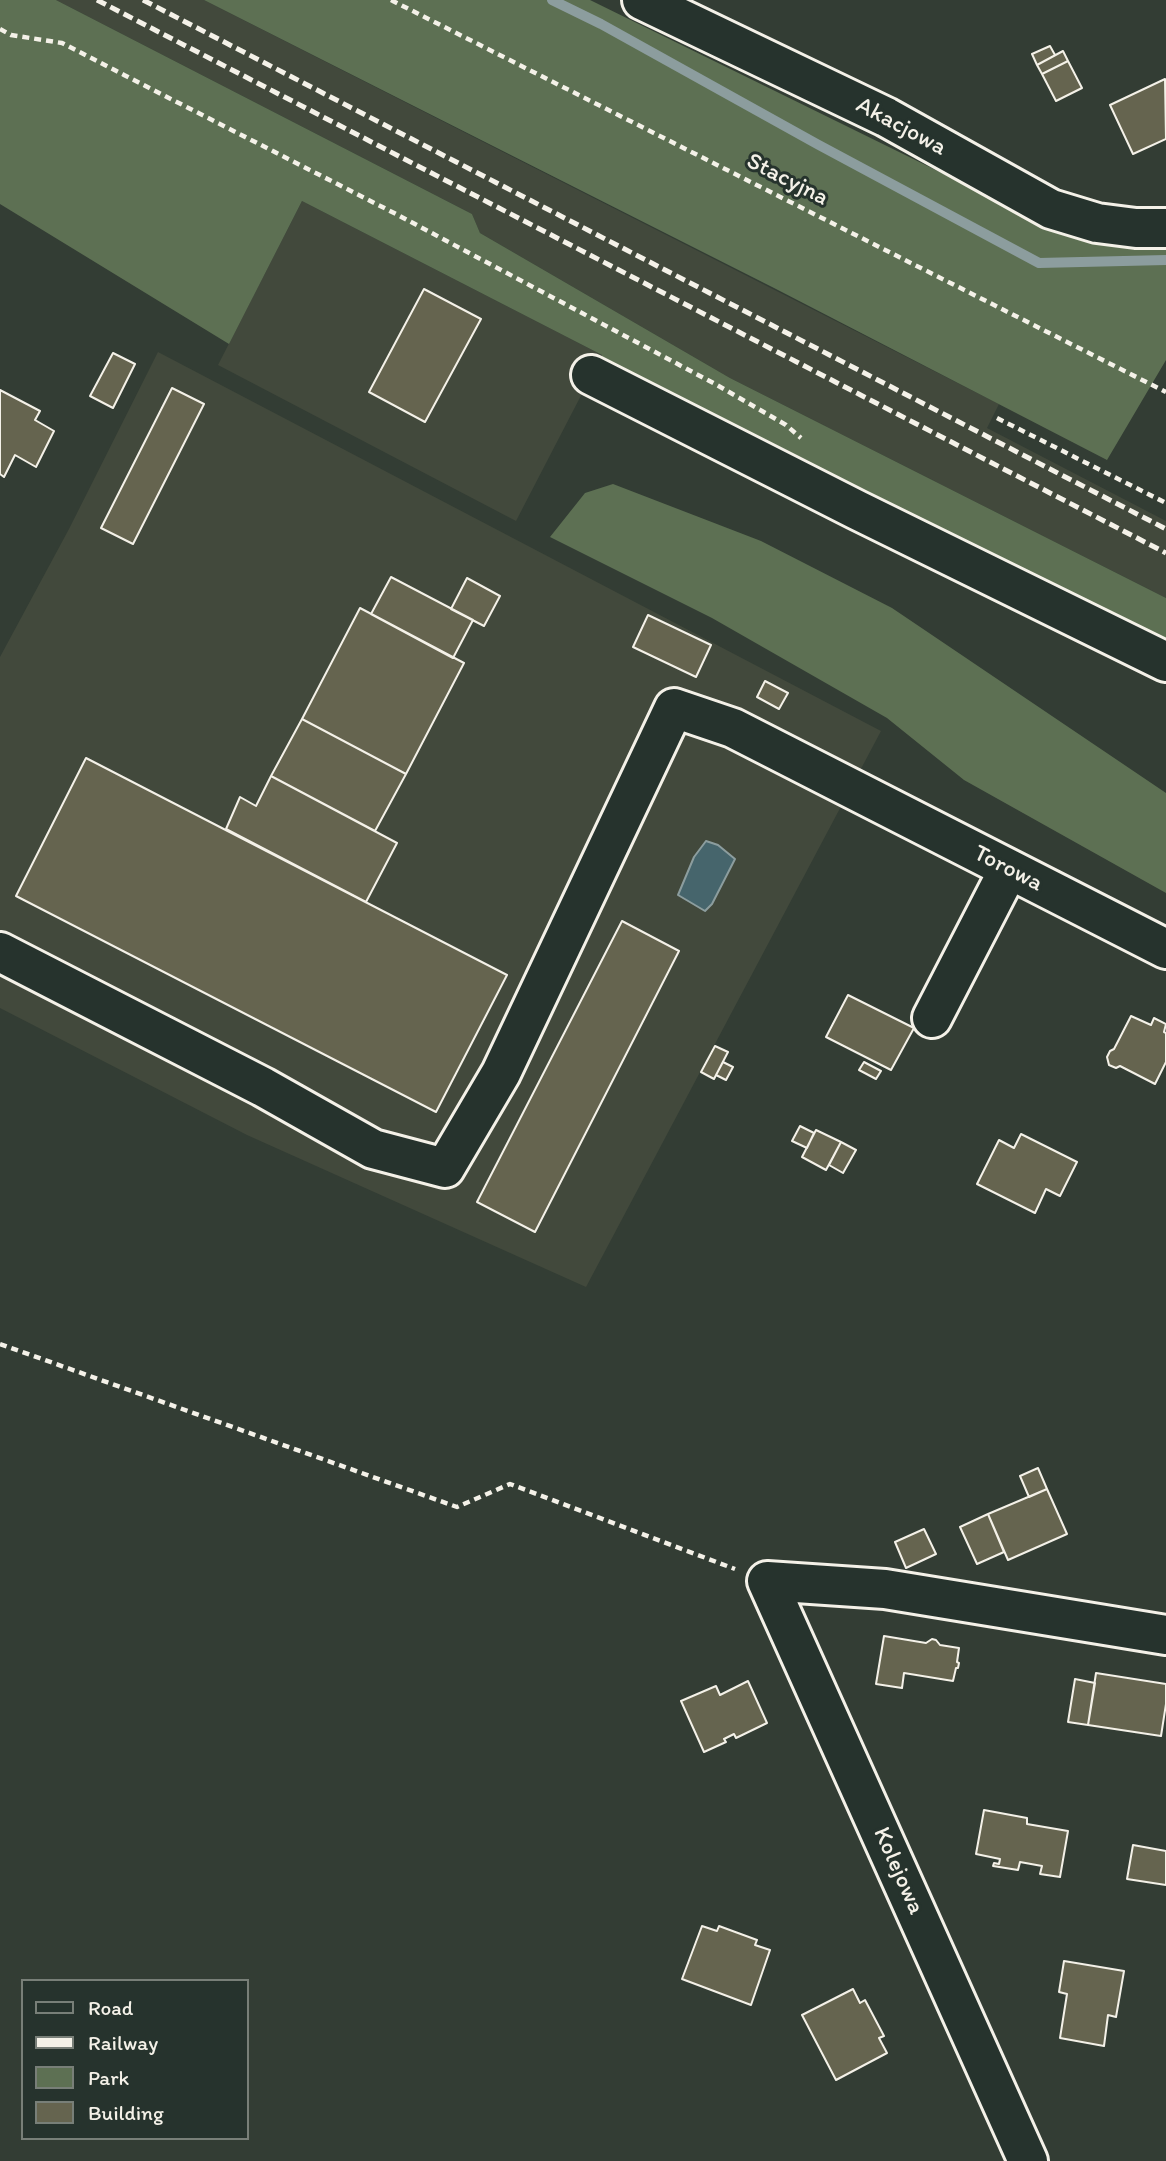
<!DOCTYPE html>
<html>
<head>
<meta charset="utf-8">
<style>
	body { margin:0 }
	#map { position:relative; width:1166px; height:2161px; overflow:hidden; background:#333d34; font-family:Itim,sans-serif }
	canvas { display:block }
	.legend { position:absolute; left:21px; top:1979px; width:228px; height:161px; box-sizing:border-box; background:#26332d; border:2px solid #787f78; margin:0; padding:9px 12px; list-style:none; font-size:21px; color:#f4f1e8 }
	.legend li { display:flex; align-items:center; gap:14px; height:35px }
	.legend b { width:35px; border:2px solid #787f78 }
</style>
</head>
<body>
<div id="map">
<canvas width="1166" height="2161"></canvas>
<ul class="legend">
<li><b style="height:9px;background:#26332d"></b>Road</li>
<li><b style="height:9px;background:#f4f1e8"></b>Railway</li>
<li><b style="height:19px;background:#5d7053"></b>Park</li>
<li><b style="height:19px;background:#65644f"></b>Building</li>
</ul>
</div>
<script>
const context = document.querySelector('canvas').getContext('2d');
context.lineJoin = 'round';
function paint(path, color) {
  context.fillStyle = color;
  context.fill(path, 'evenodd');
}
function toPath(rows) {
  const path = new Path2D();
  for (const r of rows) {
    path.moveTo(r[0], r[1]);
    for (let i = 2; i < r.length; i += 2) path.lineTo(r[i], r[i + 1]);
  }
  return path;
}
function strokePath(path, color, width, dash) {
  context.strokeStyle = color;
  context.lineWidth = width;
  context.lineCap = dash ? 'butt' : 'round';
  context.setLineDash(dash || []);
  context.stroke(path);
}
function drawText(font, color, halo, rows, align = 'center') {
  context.font = font + ' Itim,sans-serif';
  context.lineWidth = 6;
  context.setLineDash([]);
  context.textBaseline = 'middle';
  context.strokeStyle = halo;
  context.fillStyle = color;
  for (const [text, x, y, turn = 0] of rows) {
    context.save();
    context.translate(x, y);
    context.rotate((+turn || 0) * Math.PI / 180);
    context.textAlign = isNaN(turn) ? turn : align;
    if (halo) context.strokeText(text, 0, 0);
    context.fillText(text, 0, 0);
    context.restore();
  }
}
paint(toPath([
	[56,0,204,0,999,404,987,428,1166,521,1166,598,730,378,480,233,472,214],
	[302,201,602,355,516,521,218,365],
	[158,352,881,731,586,1287,247,1135,0,1008,0,657,69,529]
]), '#42493c');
paint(toPath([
	[0,0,56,0,472,214,480,233,730,378,1166,598,1166,650,601,369,602,355,302,201,229,344,0,204],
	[204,0,590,0,1078,240,1166,239,1166,360,1107,460,776,289],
	[613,484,761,541,892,608,1166,793,1166,893,964,780,887,718,712,618,550,537,585,493]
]), '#5d7053');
const water = toPath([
	[706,841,718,845,735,859,712,904,705,911,678,895,694,857,706,841]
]);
paint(water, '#46656c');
strokePath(water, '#8c9d9e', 2);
strokePath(toPath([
	[552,0,601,24,817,144,1039,263,1166,260]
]), '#8c9d9e', 10);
const building = toPath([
	[1050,46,1055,55,1037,65,1032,54,1050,46],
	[1063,51,1068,61,1042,74,1037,65,1063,51],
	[1068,61,1082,88,1056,101,1042,74,1068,61],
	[1165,79,1166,139,1133,154,1110,105,1165,79],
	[424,289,481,319,425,422,369,392,424,289],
	[113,353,135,364,113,408,90,396,113,353],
	[172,388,204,404,133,544,101,528,172,388],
	[0,390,40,411,35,420,54,431,36,467,15,455,4,477,0,474,0,390],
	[391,577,473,620,453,658,371,614,391,577],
	[467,578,500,596,484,626,451,609,467,578],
	[360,608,464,663,406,774,302,719,360,608],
	[648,615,711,645,696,677,633,647,648,615],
	[765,681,788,693,779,709,757,697,765,681],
	[302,719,406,774,375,831,271,776,302,719],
	[86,758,507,975,436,1112,16,896,86,758],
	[271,776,397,843,366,902,226,829,240,797,256,806,271,776],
	[622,921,679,951,535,1232,477,1202,622,921],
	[848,995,914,1028,891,1070,826,1037,848,995],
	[1131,1016,1151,1025,1154,1018,1166,1024,1164,1032,1166,1033,1166,1062,1155,1084,1120,1066,1116,1068,1109,1065,1107,1057,1110,1051,1114,1049,1131,1016],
	[715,1046,728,1052,714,1079,701,1072,715,1046],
	[723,1062,733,1067,726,1080,716,1075,723,1062],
	[864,1062,881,1071,876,1079,859,1070,864,1062],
	[800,1126,814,1133,807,1148,792,1141,800,1126],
	[816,1130,841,1142,826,1170,802,1157,816,1130],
	[1021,1134,1077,1162,1060,1196,1046,1189,1035,1213,977,1184,999,1140,1014,1148,1021,1134],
	[841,1142,856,1150,843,1173,829,1165,841,1142],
	[1038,1468,1047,1489,1029,1497,1020,1476,1038,1468],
	[1047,1489,1067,1534,1008,1560,988,1514,1047,1489],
	[988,1514,1004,1552,977,1564,960,1527,988,1514],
	[924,1529,936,1554,906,1568,895,1542,924,1529],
	[884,1636,926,1643,932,1639,936,1640,940,1645,959,1648,957,1662,959,1663,958,1668,956,1668,953,1681,904,1673,902,1688,876,1684,884,1636],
	[1096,1673,1166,1684,1166,1704,1161,1736,1088,1725,1096,1673],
	[1075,1679,1095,1683,1088,1725,1068,1722,1075,1679],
	[748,1681,767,1723,736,1738,734,1734,724,1739,726,1742,704,1752,681,1701,716,1686,720,1695,748,1681],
	[984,1810,1027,1818,1027,1824,1068,1831,1060,1877,1040,1874,1042,1866,1020,1862,1018,1870,993,1866,994,1863,999,1864,1000,1859,976,1854,984,1810],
	[1133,1845,1166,1851,1166,1885,1127,1879,1133,1845],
	[702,1926,717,1931,719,1926,757,1940,755,1945,770,1950,751,2005,682,1979,702,1926],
	[1064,1961,1124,1971,1116,2017,1108,2015,1104,2046,1060,2038,1067,1994,1059,1992,1064,1961],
	[853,1989,860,2003,865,2000,884,2036,879,2038,887,2053,836,2080,802,2015,853,1989]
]);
paint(building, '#65644f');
strokePath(building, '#f4f1e8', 2);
const minor = toPath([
	[642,0,886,117,1051,209,1097,223,1136,228,1166,228],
	[591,375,857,510,1166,662],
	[0,952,263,1087,373,1149,445,1168,501,1073,674,708,733,728,1166,949],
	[932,1018,1009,869],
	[1028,2161,767,1581,885,1589,1166,1635]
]);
strokePath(minor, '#f4f1e8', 44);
strokePath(toPath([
	[391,0,1166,392],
	[0,29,11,35,62,43,124,75,396,214,717,385,786,425,801,438],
	[997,418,1166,503],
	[0,1344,457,1507,510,1484,735,1569]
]), '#f4f1e8', 4.5, [7, 5]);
strokePath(minor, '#26332d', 38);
strokePath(toPath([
	[97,0,1166,553],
	[143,0,1166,529]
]), '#f4f1e8', 5, [10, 5]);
drawText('24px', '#f4f1e8', '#26332d', [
	["Akacjowa",901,127,28],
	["Stacyjna",787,180,27],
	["Torowa",1008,869,27],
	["Kolejowa",898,1871,66]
]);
</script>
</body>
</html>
